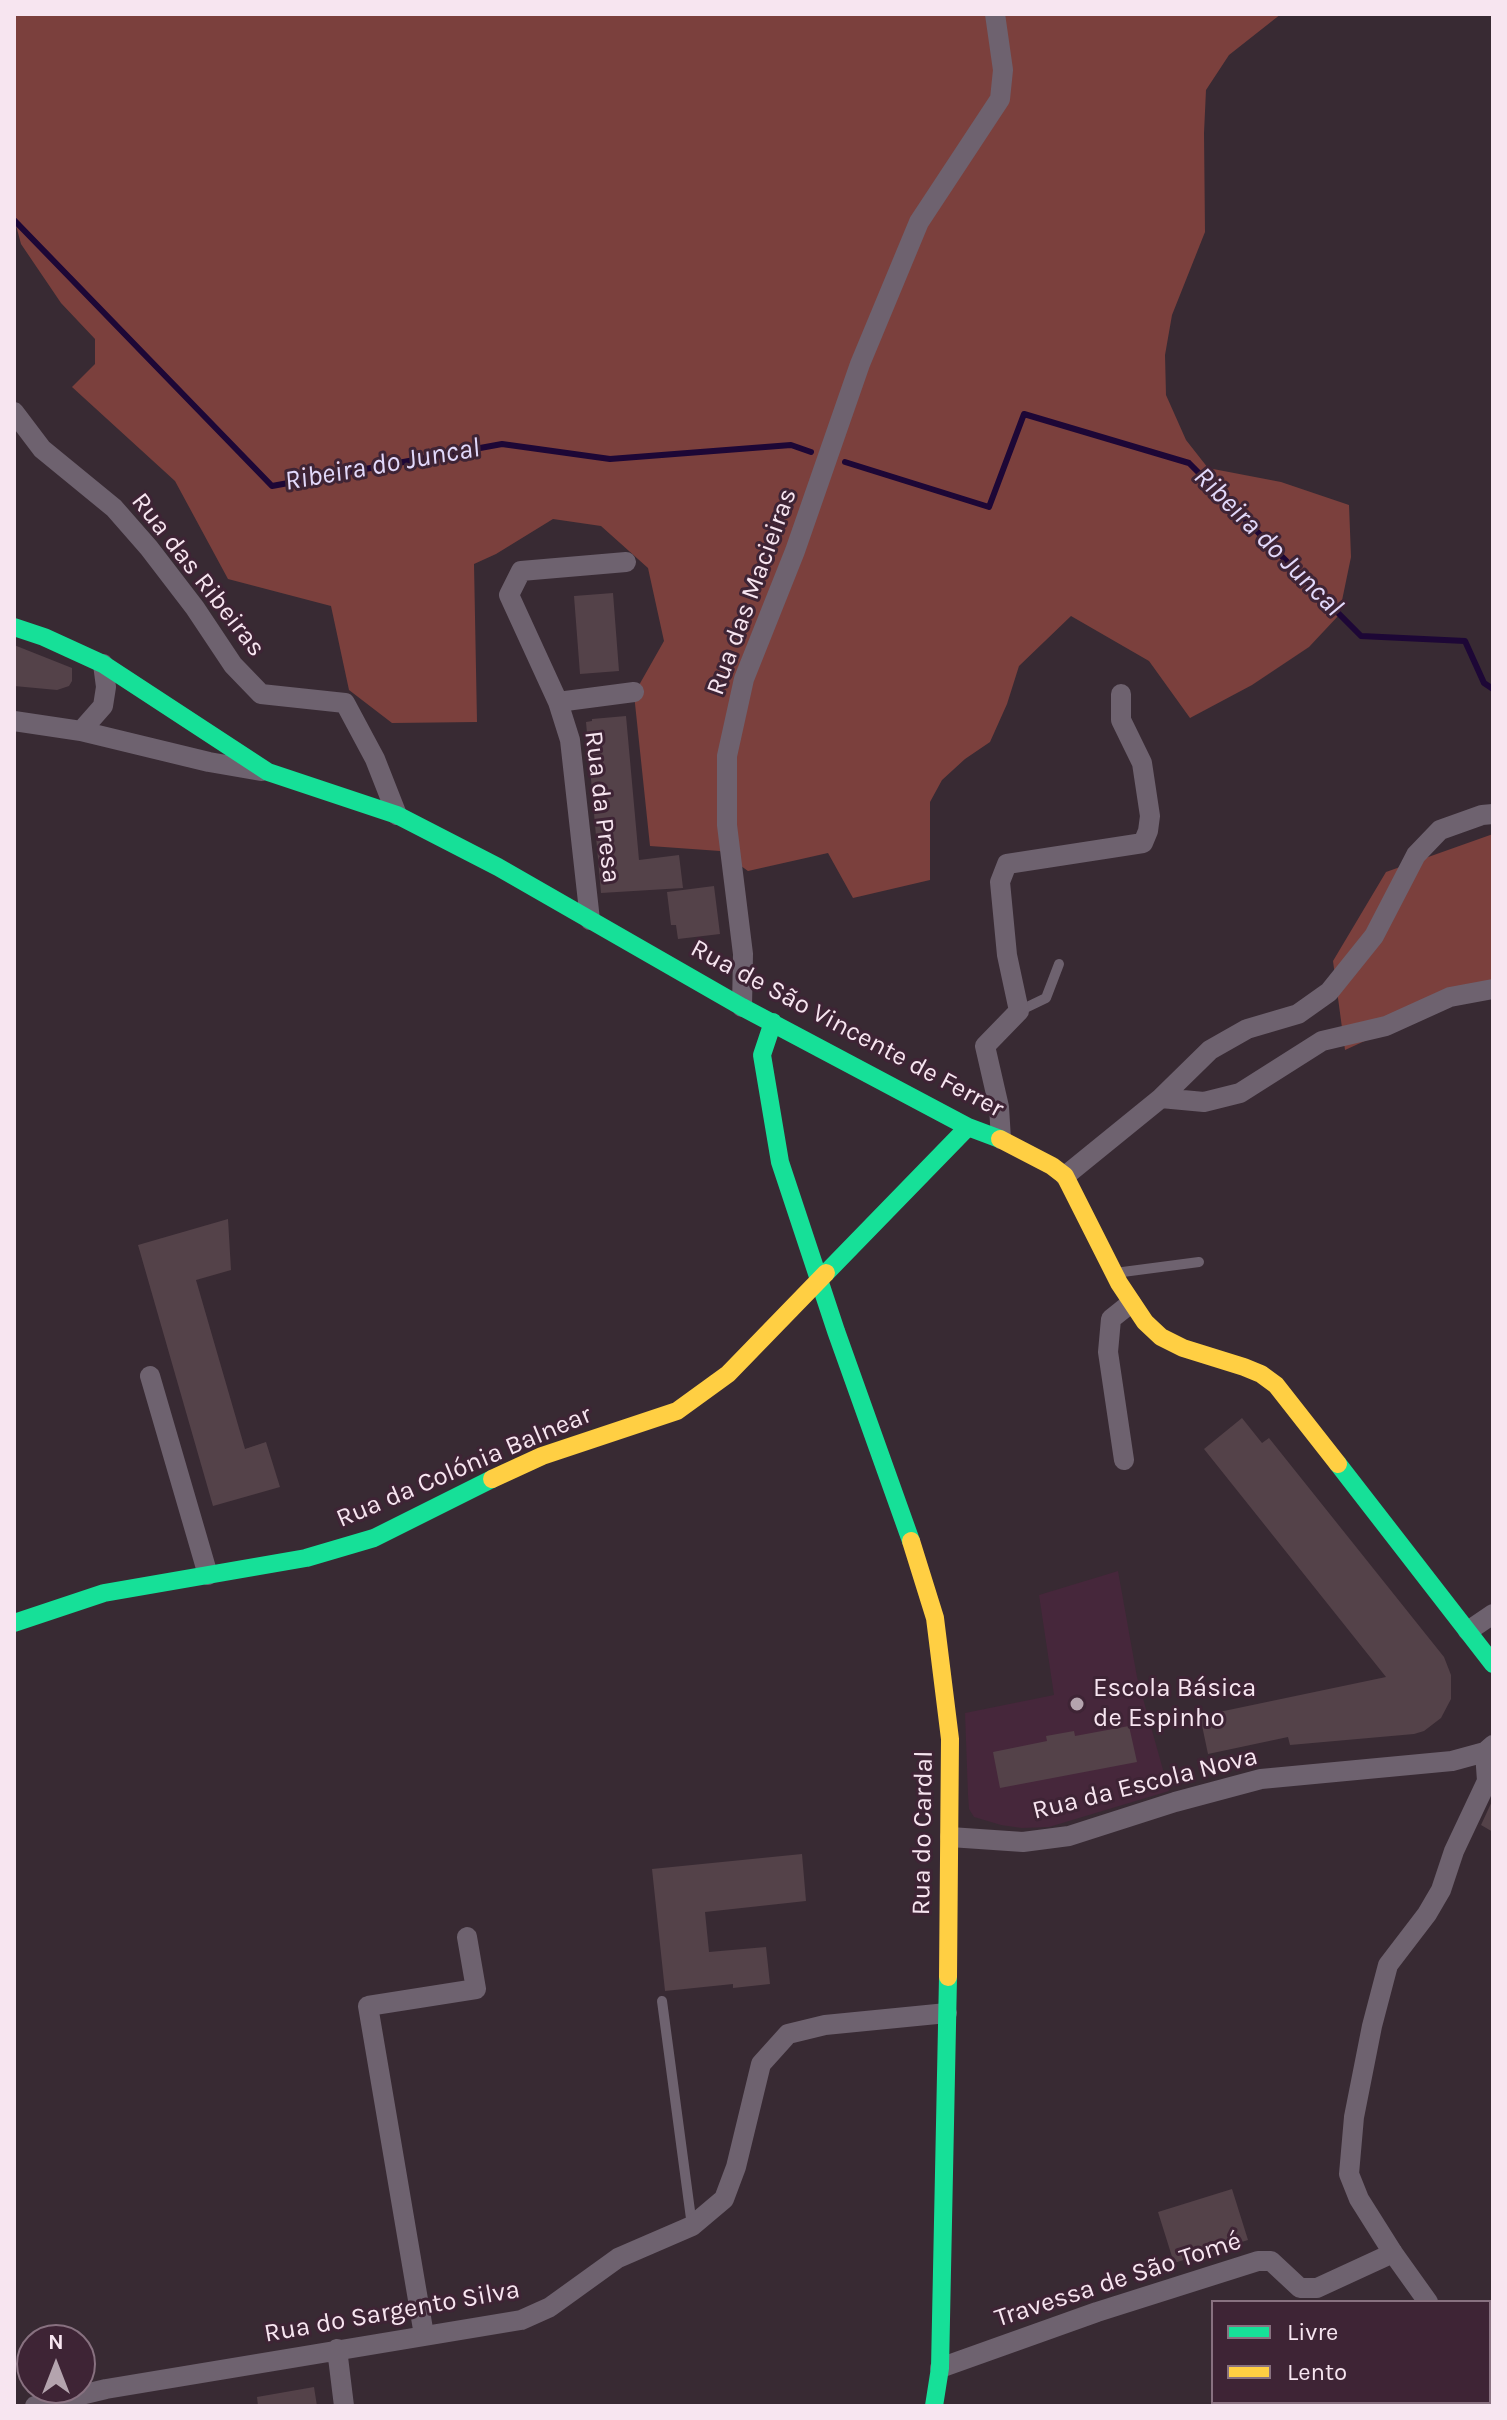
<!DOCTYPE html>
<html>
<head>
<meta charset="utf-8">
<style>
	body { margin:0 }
	#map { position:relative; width:1507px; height:2420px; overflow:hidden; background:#382a33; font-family:Karla,sans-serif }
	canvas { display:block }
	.frame { position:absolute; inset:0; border:16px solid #f7e5f0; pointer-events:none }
	.legend { position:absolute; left:1211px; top:2300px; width:280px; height:104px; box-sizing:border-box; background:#3e2435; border:2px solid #887180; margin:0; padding:10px 14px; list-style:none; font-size:24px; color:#f7e5f0 }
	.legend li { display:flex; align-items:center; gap:16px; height:40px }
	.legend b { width:40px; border:2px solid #887180 }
	.north { position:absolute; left:16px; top:2324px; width:80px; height:80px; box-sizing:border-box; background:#3e2435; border:2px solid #887180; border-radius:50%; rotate:0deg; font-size:22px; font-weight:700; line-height:32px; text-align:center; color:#f7e5f0 }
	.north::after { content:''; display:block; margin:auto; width:28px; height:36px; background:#b4a4ae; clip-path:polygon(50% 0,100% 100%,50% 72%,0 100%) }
</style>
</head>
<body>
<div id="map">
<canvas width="1507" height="2420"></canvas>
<div class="frame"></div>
<ul class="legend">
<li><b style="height:10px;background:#16e098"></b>Livre</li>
<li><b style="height:10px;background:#ffcf43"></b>Lento</li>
</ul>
<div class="north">N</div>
</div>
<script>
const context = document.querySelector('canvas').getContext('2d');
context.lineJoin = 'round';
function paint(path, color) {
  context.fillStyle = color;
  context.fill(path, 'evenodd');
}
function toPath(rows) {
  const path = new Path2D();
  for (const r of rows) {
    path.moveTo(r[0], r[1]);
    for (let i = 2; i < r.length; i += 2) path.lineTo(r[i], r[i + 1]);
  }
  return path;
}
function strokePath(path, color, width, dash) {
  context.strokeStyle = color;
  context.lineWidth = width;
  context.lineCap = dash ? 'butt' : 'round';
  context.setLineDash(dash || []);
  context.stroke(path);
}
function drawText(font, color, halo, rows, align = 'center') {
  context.font = font + ' Karla,sans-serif';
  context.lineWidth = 6;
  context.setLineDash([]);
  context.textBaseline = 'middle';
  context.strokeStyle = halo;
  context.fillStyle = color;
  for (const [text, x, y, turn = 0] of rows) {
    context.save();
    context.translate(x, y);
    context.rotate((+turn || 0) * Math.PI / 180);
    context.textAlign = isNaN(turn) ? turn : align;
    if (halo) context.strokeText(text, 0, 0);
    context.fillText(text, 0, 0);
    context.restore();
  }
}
paint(toPath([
	[1118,1571,1137,1677,1169,1791,1049,1827,1022,1828,1001,1825,974,1817,969,1809,968,1795,965,1713,1054,1695,1039,1595]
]), '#46273b');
paint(toPath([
	[14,14,1281,14,1229,55,1206,90,1204,133,1205,232,1172,315,1165,355,1166,395,1186,440,1208,468,1281,482,1349,505,1351,557,1339,615,1309,647,1252,685,1190,718,1149,661,1071,616,1019,666,1007,704,990,742,965,759,942,780,930,802,930,880,853,898,828,853,748,871,720,851,650,846,634,694,664,641,648,568,601,526,553,519,496,554,474,564,477,722,392,723,349,690,331,606,228,579,175,481,72,387,95,364,95,339,61,303,21,244,14,218],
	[1493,834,1493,994,1435,1009,1345,1050,1333,961,1386,872]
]), '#7b403d');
strokePath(toPath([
	[14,220,272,486,502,444,610,459,791,445,811,452],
	[845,462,989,507,1024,414,1189,463,1361,636,1465,641,1484,683,1493,689]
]), '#1d0736', 6);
paint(toPath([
	[613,593,619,671,580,674,574,596],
	[14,645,72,668,72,681,69,686,57,690,14,686],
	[626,716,639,860,679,855,683,888,601,893,586,722,592,721,592,719],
	[714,886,720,934,678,939,676,925,671,925,667,892],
	[228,1219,231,1270,196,1280,245,1449,266,1442,280,1487,213,1506,138,1245],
	[1242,1418,1262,1443,1269,1438,1444,1657,1451,1675,1451,1699,1441,1718,1424,1731,1414,1734,1290,1745,1288,1737,1208,1754,1200,1716,1386,1677,1204,1449],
	[1129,1726,1137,1762,1000,1788,993,1752,1047,1741,1046,1736,1074,1731,1075,1736],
	[1493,1799,1493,1832,1481,1825],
	[802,1854,806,1901,705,1912,709,1952,766,1947,770,1984,733,1988,733,1984,665,1991,652,1869],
	[1232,2189,1248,2240,1174,2263,1158,2212],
	[314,2387,317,2406,258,2406,257,2397]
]), '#544249');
strokePath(toPath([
	[1019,1011,1046,998,1059,964],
	[1115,1273,1199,1262],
	[662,2001,692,2226]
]), '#6e626f', 10);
strokePath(toPath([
	[14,412,42,449,114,508,149,548,195,608,233,665,261,694,345,703,375,759,397,815],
	[558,702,634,692],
	[14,721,81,731,209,762,261,771],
	[81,731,103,706,106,687,103,664],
	[590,920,570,740,558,702,509,595,521,571,626,562],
	[742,1007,743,954,727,825,727,756,744,679,795,551,860,364,919,222,1000,99,1003,70,995,14],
	[1161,1098,1204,1102,1240,1093,1322,1041,1386,1026,1450,997,1493,989],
	[1001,1139,999,1107,985,1046,1019,1011,1007,955,1000,882,1007,864,1143,843,1148,831,1150,816,1142,763,1121,720,1121,694],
	[1065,1176,1161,1098,1210,1050,1247,1029,1298,1014,1329,992,1374,936,1416,855,1440,830,1482,815,1493,814],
	[150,1376,208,1575],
	[1124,1460,1108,1352,1111,1319,1131,1303],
	[1468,1631,1493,1614],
	[950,1837,1023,1842,1069,1836,1175,1802,1261,1779,1452,1761,1485,1752,1493,1745],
	[1428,2302,1393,2253,1359,2199,1349,2174,1354,2117,1372,2026,1388,1965,1427,1914,1441,1890,1454,1851,1487,1781,1485,1752],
	[424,2335,368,2006,476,1989,467,1937],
	[1489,2347,1493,2346],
	[337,2349,344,2406],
	[940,2368,1097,2312,1258,2261,1271,2261,1300,2288,1317,2288,1393,2253],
	[35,2406,106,2389,521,2320,550,2307,618,2258,692,2226,724,2199,736,2167,761,2064,788,2034,825,2025,947,2013]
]), '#6e626f', 20);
strokePath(toPath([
	[14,627,44,637,103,664,268,772,397,815,498,867,742,1007,968,1127,1000,1139],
	[773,1022,762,1055,780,1162,836,1331,911,1541],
	[826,1273,968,1127],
	[1338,1464,1493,1664],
	[14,1623,104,1593,306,1558,374,1538,492,1479],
	[934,2406,940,2368,948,1977]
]), '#16e098', 18);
strokePath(toPath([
	[1000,1139,1052,1166,1065,1176,1119,1283,1145,1322,1161,1337,1183,1348,1244,1367,1261,1374,1276,1385,1338,1464],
	[492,1479,542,1456,677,1411,728,1374,826,1273],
	[911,1541,935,1618,950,1739,948,1977]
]), '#ffcf43', 18);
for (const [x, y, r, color] of [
	[1077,1704,8,"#b4a4ae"]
]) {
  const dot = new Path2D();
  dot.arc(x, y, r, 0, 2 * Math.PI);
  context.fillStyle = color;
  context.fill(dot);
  strokePath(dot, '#3e2435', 3);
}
drawText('26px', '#f7e5f0', '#3e2435', [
	["Rua das Ribeiras",198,575,52],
	["Rua das Macieiras",752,592,-70],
	["Rua da Presa",602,807,83],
	["Rua de São Vincente de Ferrer",847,1029,28],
	["Rua da Colónia Balnear",464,1467,-23],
	["Rua da Escola Nova",1145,1784,-14],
	["Rua do Cardal",923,1833,-89],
	["Travessa de São Tomé",1118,2280,-18],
	["Rua do Sargento Silva",392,2312,-10]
]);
drawText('26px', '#f7e5f0', '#3e2435', [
	["Escola Básica",1093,1689],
	["de Espinho",1093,1719]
], 'left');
drawText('italic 28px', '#e2d9fb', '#3e2435', [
	["Ribeira do Juncal",382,465,-10],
	["Ribeira do Juncal",1268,542,45]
]);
</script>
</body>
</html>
